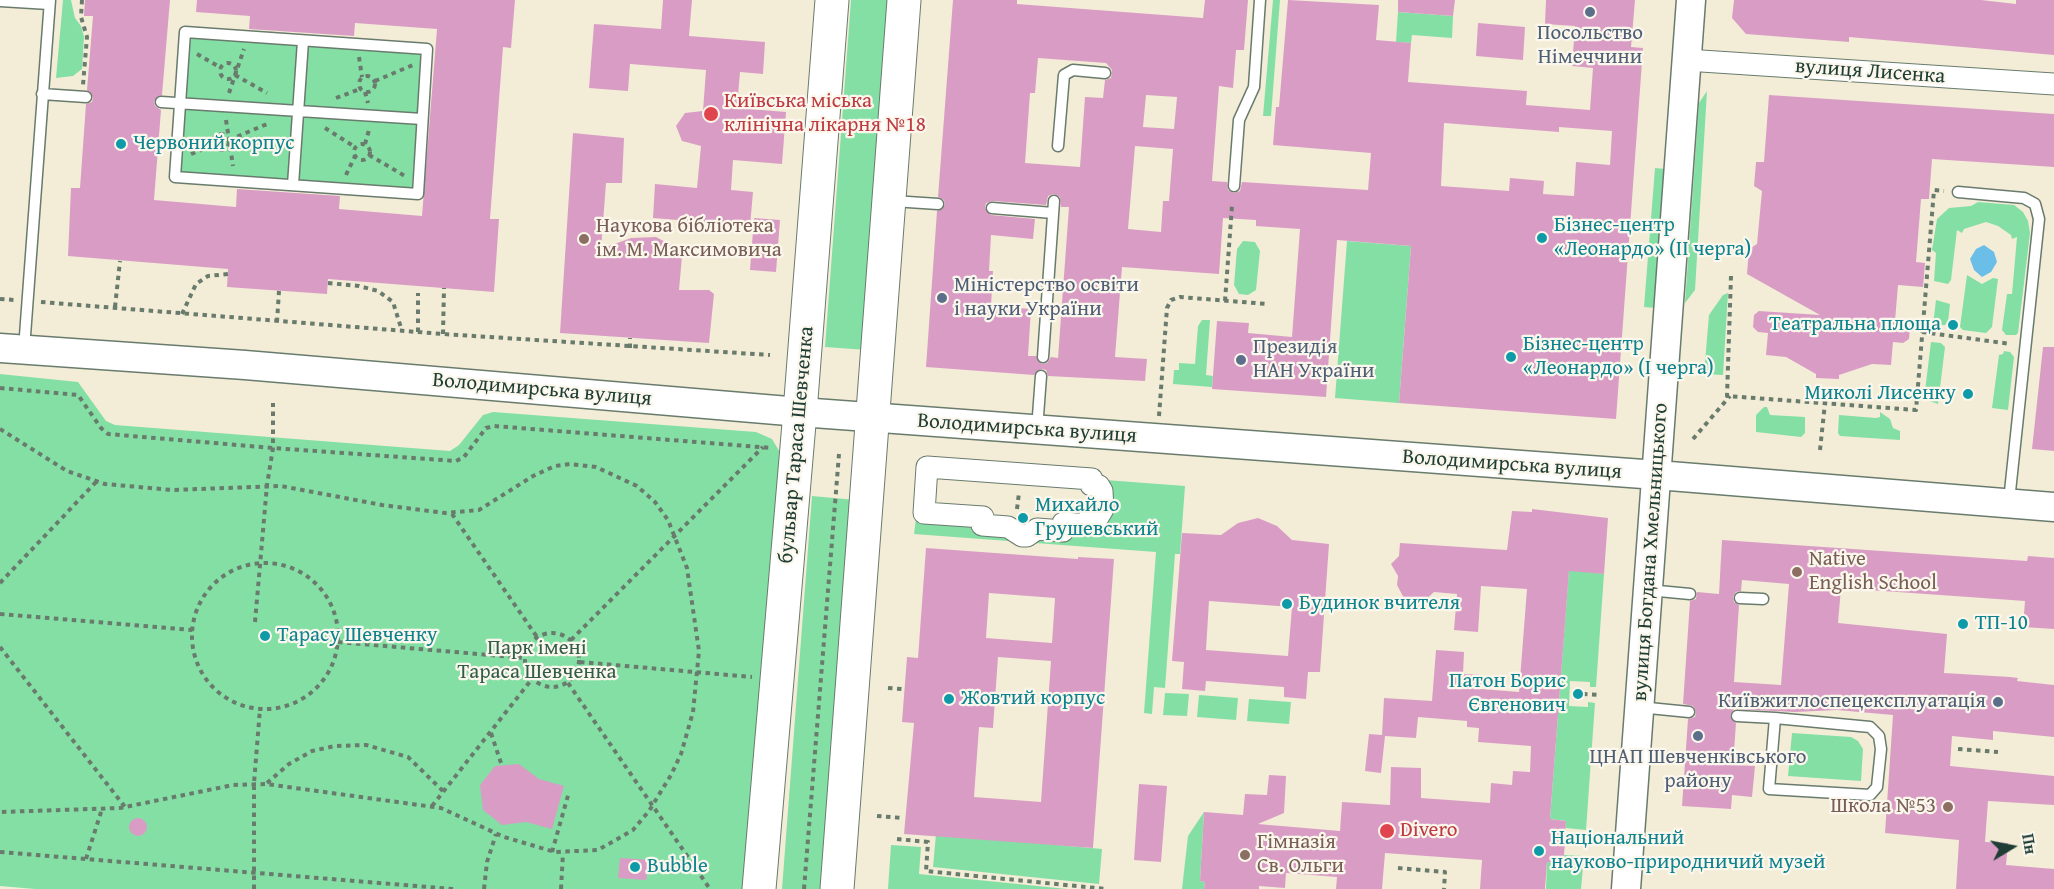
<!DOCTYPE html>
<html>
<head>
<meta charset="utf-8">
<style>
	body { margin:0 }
	#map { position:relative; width:2054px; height:889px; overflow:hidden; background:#f3edd7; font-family:"Gentium Book Plus",serif }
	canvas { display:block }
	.north { position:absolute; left:1982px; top:817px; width:60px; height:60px; -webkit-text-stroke:4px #fbf7ec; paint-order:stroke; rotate:80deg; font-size:16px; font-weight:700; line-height:24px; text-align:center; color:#1f3d34 }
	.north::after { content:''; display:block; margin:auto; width:21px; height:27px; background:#1f3d34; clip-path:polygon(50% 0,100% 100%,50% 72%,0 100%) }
</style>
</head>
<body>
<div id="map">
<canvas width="2054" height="889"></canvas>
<div class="north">Пн</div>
</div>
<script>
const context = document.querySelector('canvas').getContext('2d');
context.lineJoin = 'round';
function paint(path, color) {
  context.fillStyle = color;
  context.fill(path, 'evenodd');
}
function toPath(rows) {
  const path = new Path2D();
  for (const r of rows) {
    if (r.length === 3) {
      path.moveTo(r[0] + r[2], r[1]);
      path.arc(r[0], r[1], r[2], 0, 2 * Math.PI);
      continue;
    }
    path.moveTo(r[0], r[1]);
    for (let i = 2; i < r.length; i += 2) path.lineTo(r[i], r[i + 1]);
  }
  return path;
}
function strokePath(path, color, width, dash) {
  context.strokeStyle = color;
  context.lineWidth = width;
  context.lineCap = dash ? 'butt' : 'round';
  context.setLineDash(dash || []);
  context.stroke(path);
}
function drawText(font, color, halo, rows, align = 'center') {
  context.font = font + ' "Gentium Book Plus",serif';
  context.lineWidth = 4.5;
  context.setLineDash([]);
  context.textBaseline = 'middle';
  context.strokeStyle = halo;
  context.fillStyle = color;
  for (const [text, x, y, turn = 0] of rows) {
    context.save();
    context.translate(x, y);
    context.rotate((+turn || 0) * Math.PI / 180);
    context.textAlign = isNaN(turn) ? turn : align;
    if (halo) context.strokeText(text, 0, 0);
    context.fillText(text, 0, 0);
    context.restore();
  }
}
paint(toPath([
	[63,0,71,0,75,18,81,26,84,37,82,69,73,76,56,78],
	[851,0,893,0,867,350,825,347],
	[1273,0,1280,0,1271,116,1263,116],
	[1398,12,1453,16,1452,38,1412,35,1411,43,1396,42],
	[190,38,422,54,412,189,181,172],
	[1707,91,1695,290,1685,303,1699,103],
	[1655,168,1666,169,1655,308,1644,307],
	[1978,202,2014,205,2023,212,2028,221,2030,233,2018,333,2016,335,2006,335,2002,330,2007,294,2012,294,2017,237,2012,239,2011,235,1998,226,1986,222,1964,229,1962,233,1957,230,1951,280,1948,284,1934,281,1936,253,1932,250,1937,219,1949,208,1971,206],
	[1243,241,1255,242,1260,251,1256,290,1248,295,1239,294,1234,285,1237,249],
	[1347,241,1411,246,1399,403,1335,398],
	[1967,275,1982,284,1993,278,1998,279,1992,327,1986,333,1963,330,1960,327],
	[1728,293,1723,375,1704,374,1709,315,1723,295],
	[1936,300,1950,304,1948,322,1945,325,1933,325],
	[1202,320,1210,320,1206,375,1213,376,1212,387,1173,384,1174,370,1179,370,1179,363,1195,364,1198,326],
	[1931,342,1941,343,1945,347,1938,404,1924,399],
	[2004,351,2010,352,2014,357,2008,410,1992,408,1999,355,2003,354],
	[0,374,78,382,106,421,115,425,450,451,459,445,483,415,493,412,756,432,772,439,781,454,749,889,35,889,0,886],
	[1764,407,1767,407,1770,415,1805,417,1805,433,1801,437,1756,432,1756,415],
	[1880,412,1890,419,1893,428,1900,431,1900,440,1840,436,1838,433,1839,415,1876,418,1880,417],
	[1092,479,1185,486,1180,554,1175,554,1165,688,1154,687,1152,714,1144,713,1156,552,914,534,916,518,1008,527,1097,519],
	[812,496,856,500,826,889,782,889],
	[1569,569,1604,574,1596,687,1590,687,1590,682,1570,681,1569,706,1588,707,1588,702,1595,703,1586,830,1566,828,1566,821,1550,819],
	[1165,693,1189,694,1187,716,1163,715],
	[1199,695,1238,698,1236,720,1197,717],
	[1249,699,1291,702,1289,724,1247,721],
	[1792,733,1851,737,1858,741,1863,749,1861,781,1788,776],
	[1204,812,1200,881,1205,882,1204,889,1182,889,1188,836],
	[936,834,1102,849,1099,884,933,867],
	[891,845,921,847,919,874,1067,889,888,889],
	[1564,855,1584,856,1581,889,1546,889,1547,862,1563,863]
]), '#84dfa5');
paint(toPath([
	[1984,245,1994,252,1997,262,1991,272,1982,277,1974,270,1970,259,1976,249]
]), '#6bbee7');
paint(toPath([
	[85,0,170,0,162,95,154,101,155,106,161,110,154,200,236,207,237,189,340,196,339,209,422,216,437,29,355,23,354,36,249,29,250,16,196,12,197,0,515,0,511,48,503,47,490,219,499,219,494,292,328,279,327,294,227,287,228,269,68,256,71,188,80,188,86,104,92,102,93,97,87,90,93,16,84,16],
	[663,0,692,0,689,36,765,42,763,74,740,72,737,108,786,112,782,164,733,160,731,190,753,192,750,226,653,218,655,184,697,188,701,146,682,141,676,126,685,113,703,111,706,70,630,64,628,91,589,88,594,24,661,29],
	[953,0,1017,0,1017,4,1203,18,1205,0,1248,0,1244,50,1236,50,1233,88,1219,86,1212,181,1227,182,1228,190,1234,193,1240,191,1242,182,1368,190,1371,153,1273,145,1276,107,1279,107,1288,0,1379,5,1376,40,1411,43,1408,82,1527,91,1526,105,1590,110,1593,68,1572,66,1575,26,1545,24,1546,0,1635,0,1631,47,1643,48,1616,419,1399,403,1411,246,1337,240,1326,397,1212,389,1217,321,1249,323,1248,333,1292,337,1300,229,1256,226,1256,220,1223,218,1219,274,1122,267,1115,357,1147,359,1145,381,1048,376,1046,370,1041,369,1034,375,926,367,937,211,945,205,944,200,938,197],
	[1038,58,1106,63,1112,70,1111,78,1105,80,1103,98,1085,97,1080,167,1025,163,1030,93,1035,93],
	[1146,95,1177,97,1174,129,1143,127],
	[1444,123,1559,132,1559,127,1612,131,1610,165,1576,162,1574,196,1543,194,1544,181,1510,178,1509,191,1441,186],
	[1135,146,1173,149,1169,201,1163,201,1161,232,1128,229],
	[1054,194,1060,197,1061,207,1069,207,1058,358,1051,357,1047,363,1042,364,1036,356,1028,356,1031,309,991,306,993,271,989,271,991,235,1033,239,1035,219,991,215,985,208,986,203,993,201,1046,205,1048,196],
	[1398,0,1455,0,1453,16,1398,12],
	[1734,0,1981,0,2016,4,2016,0,2054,0,2054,55,1849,37,1849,42,1746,34,1732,18],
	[1478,23,1525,27,1523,60,1476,56],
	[1769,95,2054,114,2054,167,1932,159,1929,199,1921,199,1916,262,1925,263,1923,287,1898,285,1895,321,1905,322,1910,327,1909,339,1903,343,1893,342,1891,365,1872,364,1839,375,1839,379,1816,378,1816,374,1786,357,1766,355,1768,333,1758,332,1753,327,1754,315,1759,311,1820,315,1747,274,1749,249,1757,244,1762,191,1754,186,1756,162,1764,162],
	[573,133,624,138,622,183,606,183,601,249,631,238,656,237,673,246,672,255,682,256,679,290,709,290,714,294,709,343,560,333],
	[754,218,780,220,776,272,750,270],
	[2043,347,2054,347,2054,451,2032,449],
	[1532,509,1608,518,1604,574,1569,571,1550,819,1566,821,1565,844,1563,864,1547,862,1545,889,1480,889,1482,860,1385,853,1382,889,1336,889,1337,877,1286,873,1285,888,1259,886,1259,889,1204,889,1205,882,1200,881,1204,812,1243,815,1245,794,1267,795,1269,775,1286,776,1284,813,1258,824,1340,831,1342,802,1390,805,1391,767,1421,768,1421,798,1490,803,1491,783,1512,785,1513,771,1530,772,1531,746,1478,742,1479,728,1467,727,1467,721,1418,717,1416,738,1385,736,1381,773,1365,771,1369,734,1382,735,1384,698,1432,701,1436,650,1464,652,1463,674,1483,675,1481,689,1519,692,1527,589,1481,586,1478,632,1454,630,1457,594,1434,592,1421,604,1410,603,1405,600,1397,585,1398,576,1391,564,1399,556,1400,543,1507,550,1512,511,1532,512],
	[1258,518,1277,526,1292,540,1329,544,1320,672,1308,672,1306,699,1284,697,1284,687,1206,681,1205,691,1182,689,1184,662,1172,661,1182,533,1221,535,1238,523],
	[1209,601,1292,607,1288,656,1206,650],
	[1722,540,2027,561,2028,556,2054,558,2054,629,2023,627,2025,601,1841,588,1838,623,1947,634,1944,673,2010,677,2018,678,2017,681,2054,685,2054,737,1993,731,1993,740,1952,736,1950,766,2054,776,2054,805,1988,801,1985,842,2008,843,2006,865,2054,869,2054,889,1956,889,1959,840,1885,833,1893,715,1837,710,1795,712,1734,709,1730,716,1736,723,1733,765,1755,766,1752,797,1732,795,1731,809,1682,806,1688,719,1695,717,1696,712,1693,706,1683,704,1690,601,1696,599,1697,592,1719,594],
	[1742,580,1789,584,1781,685,1734,682,1739,605,1734,602,1733,597,1736,592,1741,591],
	[926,548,1078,559,1078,557,1114,559,1093,848,904,834,914,723,902,722,907,657,918,658],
	[989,593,1055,598,1052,643,986,638],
	[998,657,1051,661,1041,802,974,797,979,727,993,728],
	[519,764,539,779,564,786,552,829,526,822,502,825,483,810,480,785,495,766],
	[1139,784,1167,786,1161,862,1134,860],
	[138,827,9],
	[620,858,651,860,646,880,618,878]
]), '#d99dc5');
const lane = toPath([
	[0,1,49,4],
	[185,32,427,49,418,194,175,177,185,32],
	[42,94,86,97],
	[161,102,422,119],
	[1058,146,1064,75,1073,70,1105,73],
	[293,185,303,41],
	[1234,186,1239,120,1254,87,1260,0],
	[1958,192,2024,198,2035,204,2039,219,2009,501],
	[893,201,938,204],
	[992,208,1053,213],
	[24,349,50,0],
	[1043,357,1054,201],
	[1037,429,1041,376],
	[1648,590,1690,594],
	[1740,598,1763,599],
	[1639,707,1689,712],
	[1737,716,1775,718,1870,727,1879,736,1881,749,1877,787,1870,795,1769,789,1775,718]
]);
const street = toPath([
	[1686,60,2054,84],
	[927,467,1092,479,1091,485,1099,486,1102,491,1103,509,1097,519,1089,518,1088,525,1063,523,1063,531,1037,529,1027,536,1022,536,1008,527,982,525,983,517,924,513,927,467]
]);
const secondary = toPath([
	[0,348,245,365,800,412,1657,475,2054,507],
	[1626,889,1691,0]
]);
const primary = toPath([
	[759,889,800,412,832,0],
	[837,889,904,0]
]);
strokePath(lane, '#697b6d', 13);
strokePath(street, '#697b6d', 23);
strokePath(secondary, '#697b6d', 31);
strokePath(primary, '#697b6d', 35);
strokePath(toPath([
	[82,0,81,17,87,37,83,85],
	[197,54,221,68],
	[359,57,362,77],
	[228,71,8],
	[235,75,267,93],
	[367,84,8],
	[375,81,413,65],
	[365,92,368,103],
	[229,93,244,49],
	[336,98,360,89],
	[226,120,233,166],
	[325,128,355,147],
	[221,142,8],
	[229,140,267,124],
	[362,152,8],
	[365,144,369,130],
	[191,154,213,145],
	[369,155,405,176],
	[346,175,355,156],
	[1731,276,1727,396,1916,410,1934,190,1944,191],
	[328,283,359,286,378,291,393,302,402,331],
	[0,299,15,300],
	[1225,301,1232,206],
	[41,302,443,334,770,355],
	[115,307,120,261],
	[182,314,196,284,208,276,228,274],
	[277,322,279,291],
	[418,332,418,293],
	[1922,332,2011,344],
	[443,334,444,288],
	[630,348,630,338],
	[0,388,78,395,101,428,108,434,273,448,456,461,464,457,486,428,494,426,772,448],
	[1159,416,1167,308,1171,300,1180,297,1267,304],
	[0,429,67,471,105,484,172,490,281,486,382,505,445,513,479,510,533,476,555,466,570,464,596,467,637,486,655,502,668,520,687,568,699,651,693,712,681,754,671,775,649,811,633,830,598,850,555,852,504,837,441,808,266,784,233,785,120,808,0,812],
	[1693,439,1730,396],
	[1820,450,1825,403],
	[1017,509,1019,493],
	[452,514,537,637],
	[265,636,73],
	[0,583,96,482],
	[0,614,192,630],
	[255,622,267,485,273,448,273,403],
	[552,660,27],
	[571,640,763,447],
	[338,642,525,658],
	[0,647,125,807],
	[580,662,752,677],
	[568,683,710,889],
	[888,688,902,689],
	[1583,694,1601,695],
	[491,733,501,763],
	[1958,749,1998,752],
	[267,783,289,764,312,751,335,746,366,745,408,757,444,792],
	[432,806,532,679],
	[877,816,903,818],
	[897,839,928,842,926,871,1106,889],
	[0,852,453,889],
	[552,852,569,792],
	[86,859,102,809],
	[1398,868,1445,872,1444,889],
	[254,889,254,783,260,709],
	[484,889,487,862,496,834],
	[561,889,563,853],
	[804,889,839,454]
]), '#697b6d', 4, [4.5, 4.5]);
strokePath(lane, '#fff', 10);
strokePath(street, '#fff', 21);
strokePath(secondary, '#fff', 28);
strokePath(primary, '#fff', 33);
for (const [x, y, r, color] of [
	[1590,12,6,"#5c6f8a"],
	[711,114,8,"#e0444e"],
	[121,144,6,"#0f9aa8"],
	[1542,238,6,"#0f9aa8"],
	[584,239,6,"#8d6e63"],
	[942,298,6,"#5c6f8a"],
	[1953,325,6,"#0f9aa8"],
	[1511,357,6,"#0f9aa8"],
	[1241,360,6,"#5c6f8a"],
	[1968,394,6,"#0f9aa8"],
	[1023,518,6,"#0f9aa8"],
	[1797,572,6,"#8d6e63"],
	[1287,604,6,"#0f9aa8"],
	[1963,624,6,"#0f9aa8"],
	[265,636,6,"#0f9aa8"],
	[1578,694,6,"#0f9aa8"],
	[949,699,6,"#0f9aa8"],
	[1998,702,6,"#5c6f8a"],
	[1698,736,6,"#5c6f8a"],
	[1948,807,6,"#8d6e63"],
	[1387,831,8,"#e0444e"],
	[1539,851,6,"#0f9aa8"],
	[1245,855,6,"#8d6e63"],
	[635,867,6,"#0f9aa8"]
]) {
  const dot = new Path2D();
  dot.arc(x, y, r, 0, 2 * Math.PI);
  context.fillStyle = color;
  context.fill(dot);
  strokePath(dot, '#fbf7ec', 2);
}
drawText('21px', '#4e5e75', '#fbf7ec', [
	["Посольство",1590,34],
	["Німеччини",1590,58],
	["Міністерство освіти",954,286,"left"],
	["і науки України",954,310,"left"],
	["Президія",1253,348,"left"],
	["НАН України",1253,372,"left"],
	["Київжитлоспецексплуатація",1986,702,"right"],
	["ЦНАП Шевченківського",1698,758],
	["району",1698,782]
]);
drawText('21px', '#1f3d34', '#fbf7ec', [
	["вулиця Лисенка",1870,72,4],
	["Володимирська вулиця",542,390,5],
	["Володимирська вулиця",1027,429,4],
	["бульвар Тараса Шевченка",797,445,-85],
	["Володимирська вулиця",1512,465,4],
	["вулиця Богдана Хмельницького",1651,552,-86]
]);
drawText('21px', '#be3a42', '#fbf7ec', [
	["Київська міська",724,102],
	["клінічна лікарня №18",724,126],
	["Divero",1400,831]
], 'left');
drawText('21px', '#0d838f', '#fbf7ec', [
	["Червоний корпус",133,144],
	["Бізнес-центр",1554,226],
	["«Леонардо» (II черга)",1554,250],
	["Театральна площа",1941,325,"right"],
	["Бізнес-центр",1523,345],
	["«Леонардо» (I черга)",1523,369],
	["Миколі Лисенку",1956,394,"right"],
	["Михайло",1035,506],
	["Грушевський",1035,530],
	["Будинок вчителя",1299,604],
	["ТП-10",1975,624],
	["Тарасу Шевченку",277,636],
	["Патон Борис",1566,682,"right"],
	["Євгенович",1566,706,"right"],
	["Жовтий корпус",961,699],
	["Національний",1551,839],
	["науково-природничий музей",1551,863],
	["Bubble",647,867]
], 'left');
drawText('21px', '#785e54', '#fbf7ec', [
	["Наукова бібліотека",596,227],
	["ім. М. Максимовича",596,251],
	["Native",1809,560],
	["English School",1809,584],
	["Школа №53",1936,807,"right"],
	["Гімназія",1257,843],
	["Св. Ольги",1257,867]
], 'left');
drawText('21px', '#335d4b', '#fbf7ec', [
	["Парк імені",537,649],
	["Тараса Шевченка",537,673]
]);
</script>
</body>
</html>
